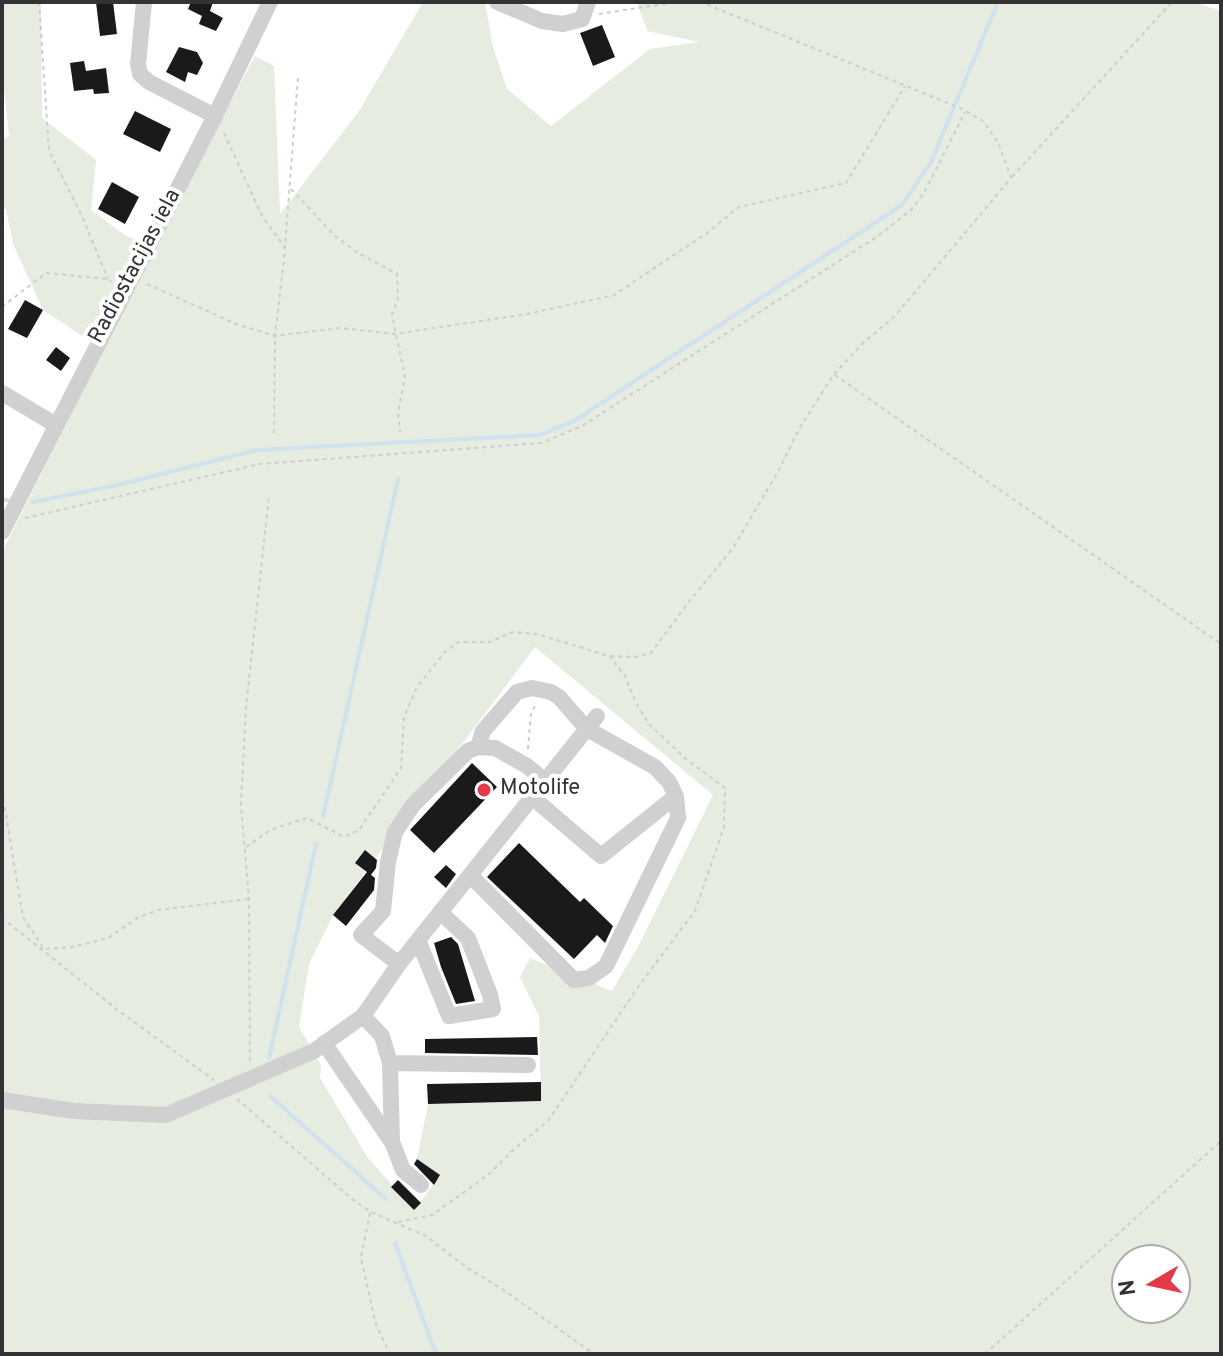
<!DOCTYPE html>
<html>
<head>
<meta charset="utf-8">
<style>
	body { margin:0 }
	#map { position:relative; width:1223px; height:1356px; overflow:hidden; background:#fff; font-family:Overpass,sans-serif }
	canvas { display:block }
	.frame { position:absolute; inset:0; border:4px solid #333; pointer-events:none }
	.north { position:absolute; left:1111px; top:1244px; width:80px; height:80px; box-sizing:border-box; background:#fff; border:2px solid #adadad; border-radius:50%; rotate:261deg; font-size:22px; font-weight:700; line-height:32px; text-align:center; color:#333 }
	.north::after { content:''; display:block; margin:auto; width:28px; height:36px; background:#e63946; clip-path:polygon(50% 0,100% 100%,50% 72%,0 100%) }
</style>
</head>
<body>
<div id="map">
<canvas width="1223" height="1356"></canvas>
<div class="frame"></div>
<div class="north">N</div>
</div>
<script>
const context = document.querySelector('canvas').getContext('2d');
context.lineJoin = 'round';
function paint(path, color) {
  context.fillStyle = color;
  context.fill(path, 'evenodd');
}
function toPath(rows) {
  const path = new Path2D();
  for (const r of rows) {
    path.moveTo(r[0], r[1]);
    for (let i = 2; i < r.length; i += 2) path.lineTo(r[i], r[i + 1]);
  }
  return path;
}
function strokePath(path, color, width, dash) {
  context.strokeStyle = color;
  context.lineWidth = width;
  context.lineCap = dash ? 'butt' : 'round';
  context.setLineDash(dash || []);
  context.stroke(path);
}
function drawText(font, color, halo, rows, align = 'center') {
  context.font = font + ' Overpass,sans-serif';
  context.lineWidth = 8;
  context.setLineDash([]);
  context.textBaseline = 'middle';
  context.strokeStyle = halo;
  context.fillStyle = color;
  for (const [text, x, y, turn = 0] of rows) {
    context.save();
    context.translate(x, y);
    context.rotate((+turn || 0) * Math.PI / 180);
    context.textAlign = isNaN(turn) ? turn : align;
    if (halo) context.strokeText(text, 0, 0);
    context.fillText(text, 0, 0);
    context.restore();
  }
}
paint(toPath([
	[2,2,41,2,42,118,96,160,91,210,123,234,154,249,255,56,274,66,280,214,359,111,423,2,485,2,493,47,507,89,551,126,650,49,699,42,647,31,637,2,1194,2,1221,11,1221,1354,2,1354,2,552,104,350,43,310,13,244,6,209,2,209,2,140,9,136,2,70],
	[535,647,713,795,640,943,612,991,530,958,520,977,539,1016,541,1101,428,1104,417,1159,440,1176,414,1210,368,1158,320,1078,321,1065,299,1027,309,964,333,915],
	[1127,1260,1175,1260,1175,1308,1127,1308]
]), '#e6ecdf');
strokePath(toPath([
	[2,499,10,501],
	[33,502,118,485,257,450,540,435,574,421,902,205,931,162,998,2],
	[323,817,398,479],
	[269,1058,316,844],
	[270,1096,386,1199],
	[395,1243,436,1354]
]), '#cfe2ee', 4);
paint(toPath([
	[96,2,113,2,117,34,100,36],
	[191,2,213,2,210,11,223,18,216,31,199,24,202,16,188,9],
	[602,25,615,57,593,66,580,33],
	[179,47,197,52,203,63,197,75,188,72,185,82,166,72],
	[84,61,86,71,106,68,109,93,94,94,93,89,74,91,70,63],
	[135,111,171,129,160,152,123,134],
	[112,182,139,197,125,224,98,209],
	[25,300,43,310,27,338,8,329],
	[56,347,70,358,61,371,46,360],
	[472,763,497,787,434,853,410,830],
	[519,843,580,902,584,898,613,926,605,943,597,935,574,959,487,877],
	[365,850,377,860,376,868,371,875,375,878,374,890,346,926,333,915,367,872,355,863],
	[446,865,456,874,446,888,434,877],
	[451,937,458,944,475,1001,456,1004,441,967,434,943],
	[537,1037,538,1055,425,1053,425,1039],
	[541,1082,541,1101,428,1104,427,1084],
	[417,1159,440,1175,434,1185,414,1164],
	[398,1180,421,1203,414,1210,391,1187]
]), '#1a1a1a');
strokePath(toPath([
	[39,2,49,151,81,214,108,279],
	[599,14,677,2],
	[224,133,262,216,284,247],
	[1012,177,1172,2],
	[291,189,335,236,358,253,397,274,398,299,392,314,405,377,398,413,400,432],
	[147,284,236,324,275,336,340,328,394,334,527,314,614,295,707,233,739,207,846,183,905,86],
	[2,307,46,273,108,279,111,282],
	[835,375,1221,644],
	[274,433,275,336,284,259,298,77],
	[25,518,260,464,541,443,582,426,878,236,911,210,924,193,965,112],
	[528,749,531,713,536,704],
	[2,791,23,917,44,949,72,947,108,938,139,917,158,910,248,899],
	[246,847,270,830,307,818,344,837,359,830,401,768,404,717,417,687,444,653,458,642,490,642,513,632,537,634,609,656,635,657,651,653,688,603,733,548,779,470,799,429,834,374,863,343,895,316,1011,178,998,142,983,121,960,108,701,2],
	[2,918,119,1011,214,1080],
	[250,1061,249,899,241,805,246,707,269,496],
	[237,1099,352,1199,371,1212,426,1236,466,1267,502,1289,594,1354],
	[370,1213,361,1258,376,1325,390,1354],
	[398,1222,432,1215,488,1175,514,1149,548,1121,638,987,695,911,724,827,725,788,687,760,649,724,635,701,625,676,610,657],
	[985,1354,1221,1141]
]), '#cdcdcd', 2, [4, 4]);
strokePath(toPath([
	[144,2,138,64,140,74,149,82,215,116],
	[497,2,542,21,563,24,582,19,588,2],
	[2,393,56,425],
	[2,532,215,116,270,2],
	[532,797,601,856,676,796],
	[470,875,574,980,589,978,606,966,678,818,676,796,669,782,655,767,587,729,559,697,551,692,532,688,517,692,483,731,478,747],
	[418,940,449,1016,493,1009,490,995,468,938,440,912],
	[399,964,361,935,383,911,388,862,395,832,413,805,468,751,478,747,495,748,527,766,545,781],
	[363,1016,382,1036,390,1063,392,1142,403,1170,421,1185],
	[324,1043,391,1141],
	[390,1063,528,1065],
	[2,1100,74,1111,166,1115,314,1051,363,1016,399,964,597,716]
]), '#d0d0d0', 16);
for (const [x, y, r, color] of [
	[484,790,8,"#e63946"]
]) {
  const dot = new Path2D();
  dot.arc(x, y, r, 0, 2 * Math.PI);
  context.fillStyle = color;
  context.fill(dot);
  strokePath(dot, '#fff', 3);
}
drawText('22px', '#333', '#fff', [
	["Radiostacijas iela",136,267,-62]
]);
drawText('22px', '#333', '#fff', [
	["Motolife",500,790]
], 'left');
</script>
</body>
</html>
